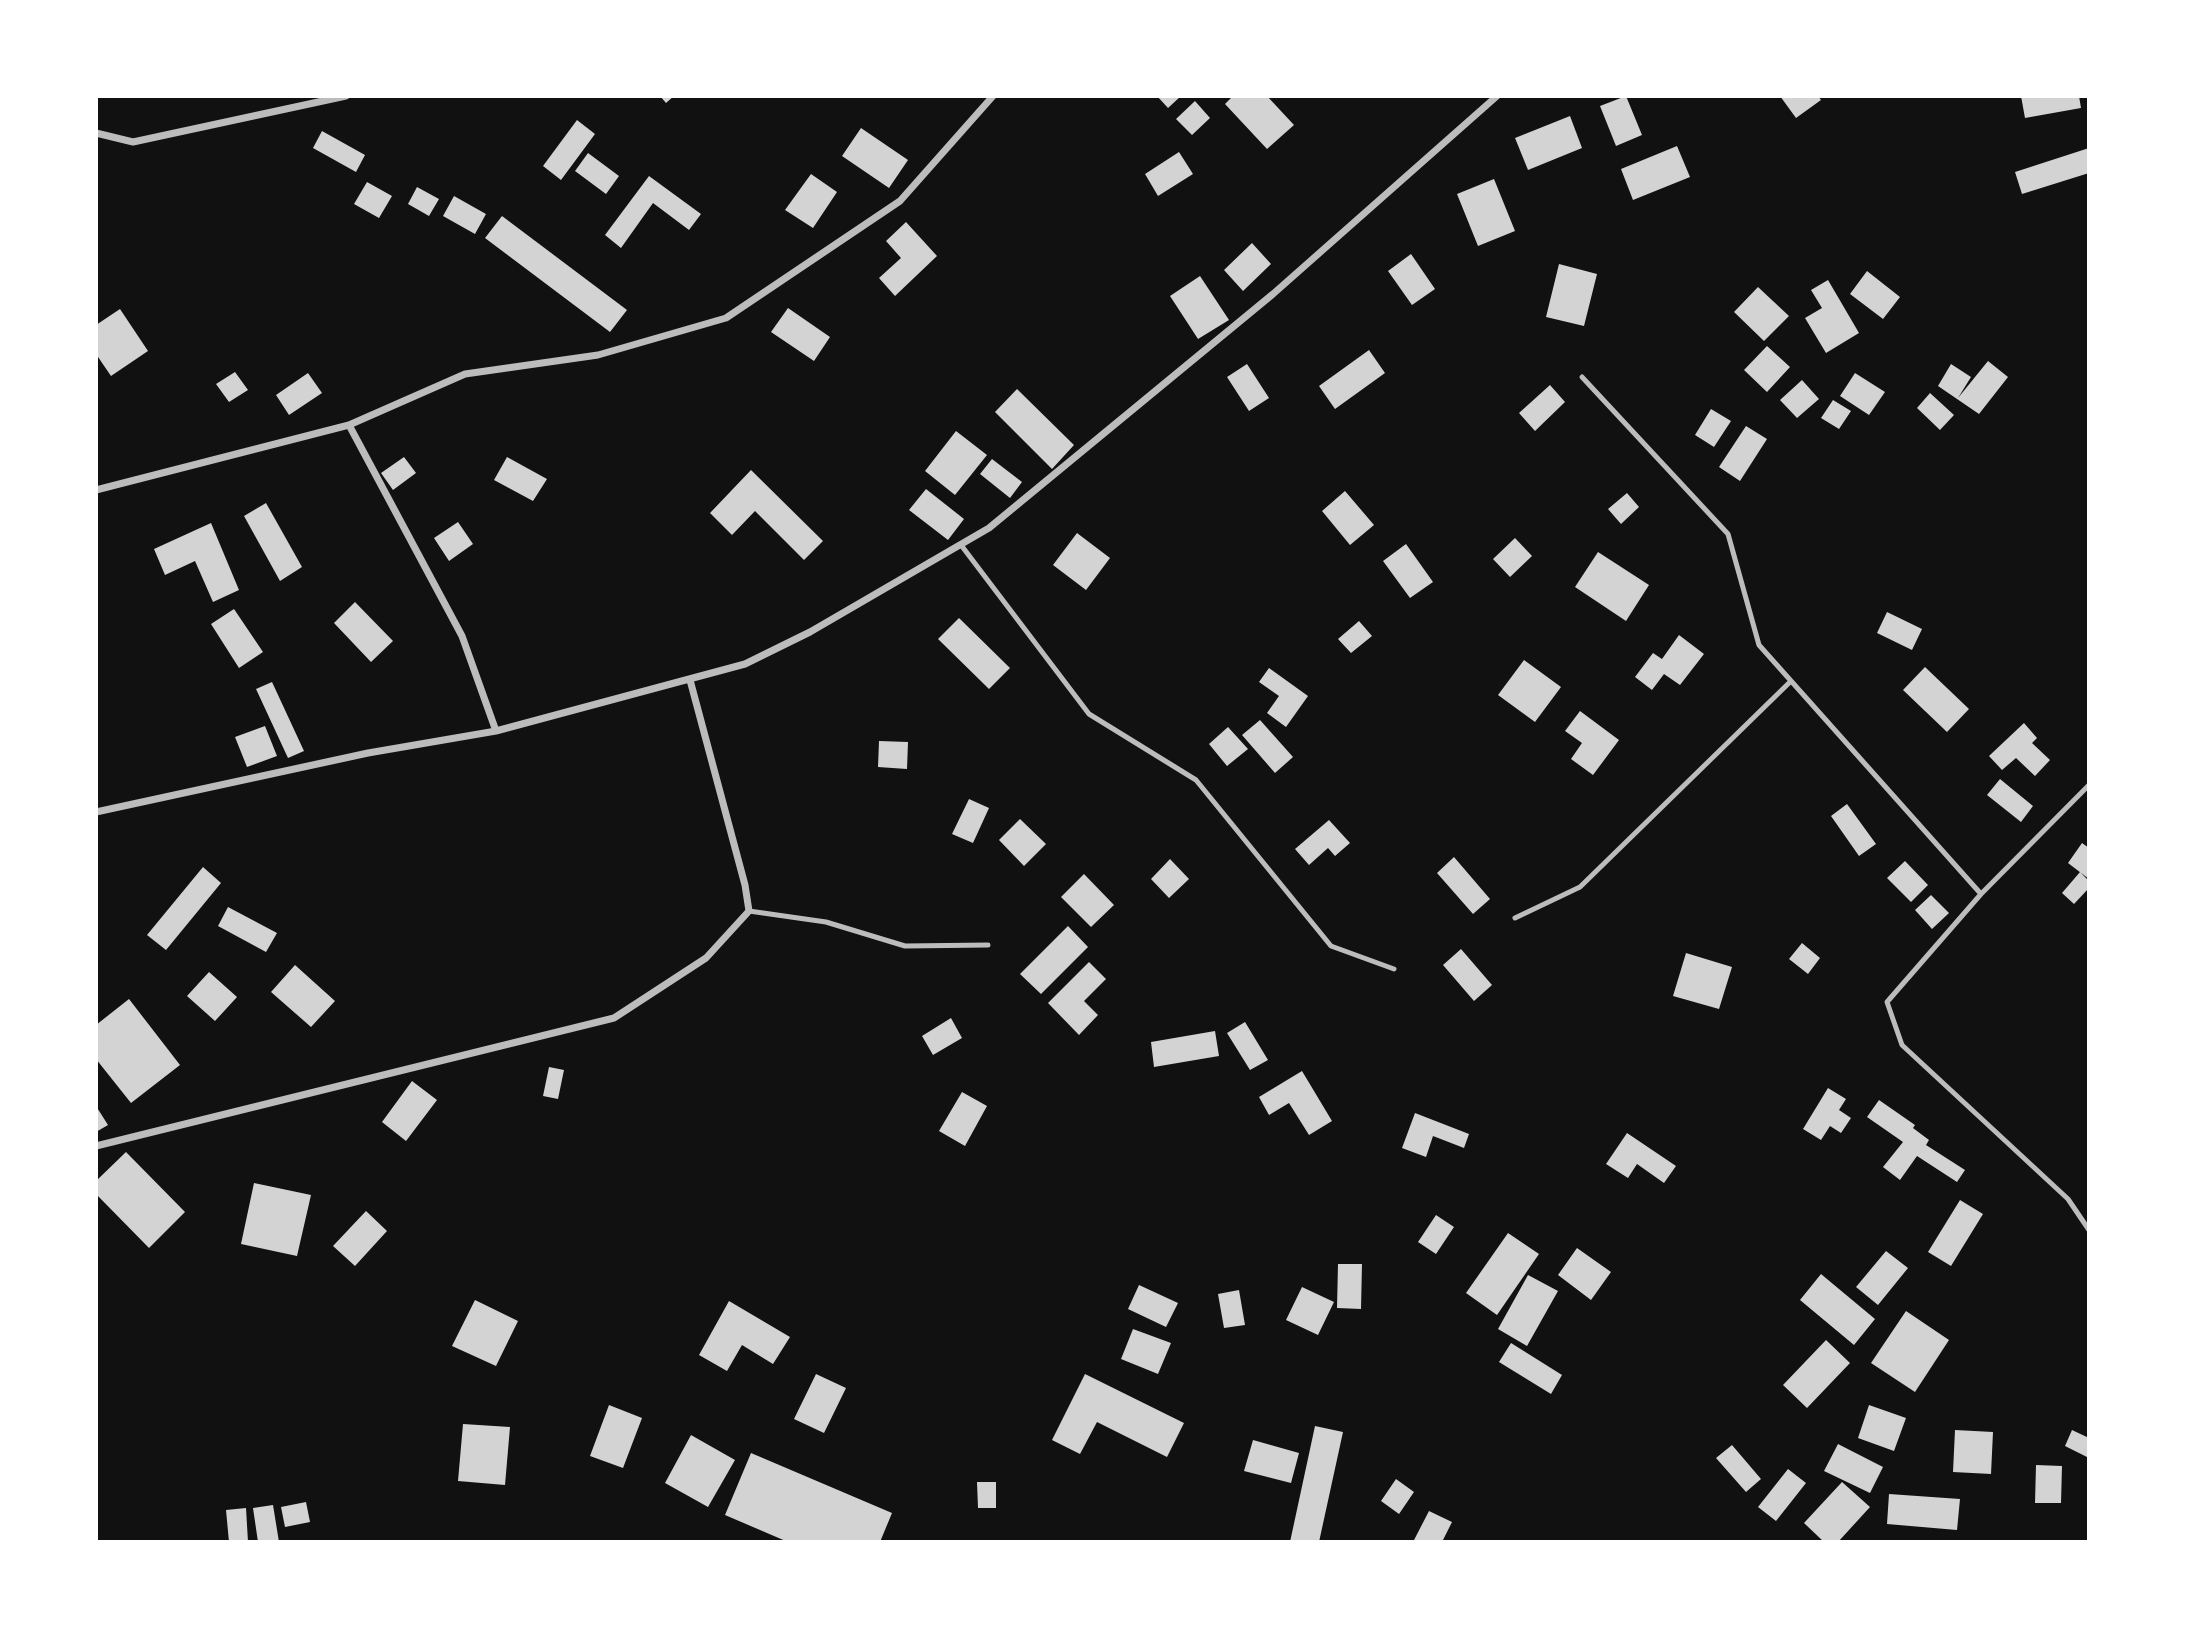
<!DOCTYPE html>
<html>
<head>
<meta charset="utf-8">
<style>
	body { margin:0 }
	#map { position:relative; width:2185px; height:1638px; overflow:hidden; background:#111; font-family:Figtree,sans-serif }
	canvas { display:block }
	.frame { position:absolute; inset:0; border:98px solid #fff; pointer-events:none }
</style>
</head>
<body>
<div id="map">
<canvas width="2185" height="1638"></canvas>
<div class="frame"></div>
</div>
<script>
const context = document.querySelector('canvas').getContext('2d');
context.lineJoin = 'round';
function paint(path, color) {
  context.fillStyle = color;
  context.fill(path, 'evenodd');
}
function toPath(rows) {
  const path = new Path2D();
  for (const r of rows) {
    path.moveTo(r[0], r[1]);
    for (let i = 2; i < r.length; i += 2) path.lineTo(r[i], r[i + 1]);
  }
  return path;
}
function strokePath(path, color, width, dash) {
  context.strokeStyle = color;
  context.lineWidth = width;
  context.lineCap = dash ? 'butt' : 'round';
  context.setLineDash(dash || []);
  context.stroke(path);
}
paint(toPath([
	[660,96,674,96,666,103],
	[1157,96,1181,96,1168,108],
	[1233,96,1267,96,1294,125,1267,149,1225,104],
	[1626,96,1642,135,1616,146,1600,106],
	[1780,96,1818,96,1821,100,1796,118],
	[2021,96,2079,96,2081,108,2025,118],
	[1195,101,1210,118,1192,135,1176,119],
	[1570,116,1582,148,1528,170,1515,138],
	[577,120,595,134,561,180,543,166],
	[861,128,908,160,889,188,842,156],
	[322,131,365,155,356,172,313,148],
	[1677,146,1690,177,1633,200,1621,169],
	[2089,148,2089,173,2022,194,2015,172],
	[1179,152,1193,174,1158,196,1145,174],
	[588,153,619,176,606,194,575,171],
	[811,174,837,192,813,228,785,210],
	[649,176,701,214,689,230,653,203,621,248,605,235],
	[1494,179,1515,231,1478,246,1457,194],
	[367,182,392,196,379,218,354,204],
	[417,187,439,199,429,216,408,204],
	[454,196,486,214,475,234,443,216],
	[502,216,627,310,610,332,485,238],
	[906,222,937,256,895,296,879,278,901,258,886,241],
	[1252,243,1271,264,1243,291,1224,270],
	[1411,254,1435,289,1412,305,1388,271],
	[1559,264,1597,274,1584,326,1546,317],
	[1867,271,1900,297,1883,319,1850,294],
	[1200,276,1229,320,1198,339,1170,296],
	[1828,280,1859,333,1826,353,1805,318,1822,308,1811,290],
	[1758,287,1789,316,1764,341,1734,312],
	[788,308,830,337,814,361,771,332],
	[120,309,148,351,111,376,96,354,96,325],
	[1767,346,1790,367,1767,392,1744,370],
	[1369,350,1385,373,1335,409,1319,386],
	[1988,361,2008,377,1979,414,1938,386,1951,364,1971,377,1958,398],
	[1247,364,1269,398,1249,411,1227,377],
	[235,372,248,390,229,402,216,384],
	[308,373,322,393,289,415,276,395],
	[1855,373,1885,392,1869,415,1840,396],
	[1802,380,1819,399,1797,418,1780,400],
	[1550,385,1565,402,1535,431,1519,413],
	[1017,389,1074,445,1052,469,995,412],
	[1930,393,1954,415,1940,430,1917,408],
	[1833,400,1851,411,1839,429,1821,418],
	[1711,409,1731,421,1714,447,1695,435],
	[1746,426,1767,439,1740,481,1719,467],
	[956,431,987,455,955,495,925,471],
	[404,457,416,473,393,490,381,473],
	[507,457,547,479,533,501,494,480],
	[992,459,1022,482,1010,498,980,474],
	[751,470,823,541,804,560,755,511,732,535,710,513],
	[926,489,964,519,948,540,909,510],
	[1345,491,1374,525,1350,545,1322,511],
	[1627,493,1639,507,1621,524,1608,509],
	[266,503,302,567,280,581,244,516],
	[458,522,473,544,449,561,434,538],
	[211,523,239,590,213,602,195,561,165,575,154,549],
	[1077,533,1110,558,1086,590,1053,565],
	[1515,538,1532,556,1510,577,1493,559],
	[1406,544,1433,582,1410,598,1383,561],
	[1598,552,1649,585,1626,621,1575,587],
	[355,602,393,641,371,662,334,623],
	[234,609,263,652,239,668,211,624],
	[1887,612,1922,629,1912,650,1877,633],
	[959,618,1010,668,989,689,938,639],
	[1359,621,1372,636,1351,653,1338,639],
	[1679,635,1704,654,1680,685,1664,674,1652,690,1635,677,1653,653,1662,659],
	[1524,660,1561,687,1535,722,1498,695],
	[1925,667,1969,709,1947,732,1903,690],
	[1269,668,1308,696,1286,727,1267,713,1279,696,1259,682],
	[272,682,304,751,288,758,256,689],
	[1580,711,1619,740,1593,775,1571,759,1582,743,1565,731],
	[1260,720,1293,757,1275,773,1242,735],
	[2024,723,2037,738,2032,743,2050,760,2035,776,2016,758,2002,770,1989,756],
	[265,726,277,756,247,767,235,737],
	[1228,727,1248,749,1227,766,1209,744],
	[879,741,908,742,907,769,878,767],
	[2000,779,2033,806,2021,822,1987,795],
	[969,799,989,808,973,843,952,834],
	[1847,804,1876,844,1859,856,1831,816],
	[1020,819,1046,844,1024,866,999,840],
	[1329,820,1350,843,1335,856,1328,848,1309,865,1295,849],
	[2082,843,2089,848,2089,879,2068,863],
	[1454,857,1490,899,1473,914,1437,873],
	[1170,859,1189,879,1169,898,1151,879],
	[1905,861,1928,885,1911,902,1887,878],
	[203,867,221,883,166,950,147,935],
	[2080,872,2089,881,2089,888,2074,904,2062,893],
	[1084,874,1114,905,1091,927,1061,897],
	[1931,895,1949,913,1932,929,1915,910],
	[228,907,277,933,266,952,218,926],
	[1068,926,1088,947,1041,994,1020,974],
	[1802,943,1820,958,1808,974,1789,959],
	[1461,949,1492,985,1474,1001,1443,965],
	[1686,953,1732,967,1719,1009,1673,996],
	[1089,962,1106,979,1084,1001,1098,1015,1079,1035,1048,1003],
	[295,965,335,1001,311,1027,271,992],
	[209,972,237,997,215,1021,187,996],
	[129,999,180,1065,131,1103,96,1059,96,1025],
	[951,1018,962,1038,933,1055,922,1036],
	[1245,1022,1268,1060,1250,1070,1227,1033],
	[1215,1031,1219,1056,1154,1067,1151,1042],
	[549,1067,564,1070,558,1099,543,1096],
	[1302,1071,1332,1121,1309,1135,1289,1103,1269,1115,1259,1097],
	[412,1081,437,1100,406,1141,382,1122],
	[1828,1088,1846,1099,1839,1110,1851,1118,1841,1133,1830,1126,1821,1140,1803,1129],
	[962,1092,987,1106,965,1146,939,1131],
	[1879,1100,1915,1125,1913,1128,1929,1140,1926,1145,1965,1170,1957,1182,1917,1156,1900,1180,1883,1167,1903,1142,1867,1117],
	[96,1106,108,1125,96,1132],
	[1415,1113,1469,1134,1464,1148,1433,1136,1426,1157,1402,1148],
	[1627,1133,1676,1166,1664,1183,1637,1164,1628,1178,1606,1164],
	[126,1152,185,1212,149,1248,96,1194,96,1181],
	[254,1183,311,1195,297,1256,241,1244],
	[1960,1200,1983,1214,1951,1266,1928,1252],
	[366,1211,387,1231,355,1266,333,1246],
	[1436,1215,1454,1227,1436,1254,1418,1242],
	[1508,1233,1539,1254,1497,1315,1466,1293],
	[1577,1248,1611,1272,1591,1300,1558,1275],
	[1886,1251,1908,1268,1878,1305,1856,1287],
	[1338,1264,1362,1264,1361,1309,1337,1308],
	[1821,1274,1875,1319,1854,1345,1800,1300],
	[1528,1275,1558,1291,1527,1346,1498,1329],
	[1139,1285,1178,1303,1166,1327,1128,1309],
	[1302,1287,1334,1302,1318,1335,1286,1320],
	[1239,1290,1245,1325,1224,1328,1218,1294],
	[475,1300,518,1321,496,1366,452,1346],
	[729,1301,790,1337,773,1364,742,1345,727,1371,699,1355],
	[1906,1311,1949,1340,1915,1392,1871,1363],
	[1133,1329,1171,1343,1158,1374,1121,1359],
	[1826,1340,1850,1363,1807,1408,1783,1385],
	[1511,1343,1562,1375,1551,1394,1499,1362],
	[816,1374,846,1388,824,1433,794,1419],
	[1085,1374,1184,1423,1167,1457,1097,1422,1080,1454,1052,1440],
	[609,1405,642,1418,623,1468,590,1456],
	[1869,1405,1906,1418,1894,1451,1858,1438],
	[463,1424,510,1427,505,1485,458,1481],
	[1315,1426,1343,1432,1319,1542,1290,1542],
	[1955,1430,1993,1432,1991,1474,1953,1472],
	[2072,1430,2089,1438,2089,1458,2065,1446],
	[691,1435,735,1460,708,1507,665,1483],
	[1253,1440,1299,1453,1291,1483,1244,1471],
	[1838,1444,1883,1467,1870,1493,1824,1471],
	[1732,1445,1761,1479,1746,1492,1716,1458],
	[751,1453,892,1513,880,1542,788,1542,725,1515],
	[2036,1465,2062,1466,2061,1503,2035,1503],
	[1788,1469,1806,1483,1776,1521,1758,1507],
	[1396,1479,1414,1492,1399,1514,1381,1501],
	[977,1482,996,1482,996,1508,978,1508],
	[1842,1482,1870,1507,1838,1542,1824,1542,1804,1523],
	[1889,1494,1960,1499,1957,1530,1887,1524],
	[306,1502,310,1522,285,1527,281,1507],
	[273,1505,279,1542,258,1542,253,1508],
	[246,1508,248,1542,229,1542,226,1510],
	[1429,1511,1452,1522,1442,1542,1413,1542]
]), '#d3d3d3');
strokePath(toPath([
	[1582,377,1728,534,1759,645,1981,894],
	[961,545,1089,714,1196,780,1331,946,1394,969],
	[2089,785,1981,894,1887,1002,1902,1045,2068,1199,2089,1230],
	[749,911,826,922,905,946,988,945],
	[1515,918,1580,887,1791,681]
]), '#bcbcbc', 5);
strokePath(toPath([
	[96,133,133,142,346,96],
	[349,425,462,636,496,731],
	[96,490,349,425,465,374,598,355,726,318,900,201,993,96],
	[96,812,368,753,496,731,745,664,810,632,989,528,1273,294,1497,96],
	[96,1146,614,1018,706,958,749,911,745,885,690,680]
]), '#bcbcbc', 7);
</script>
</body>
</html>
